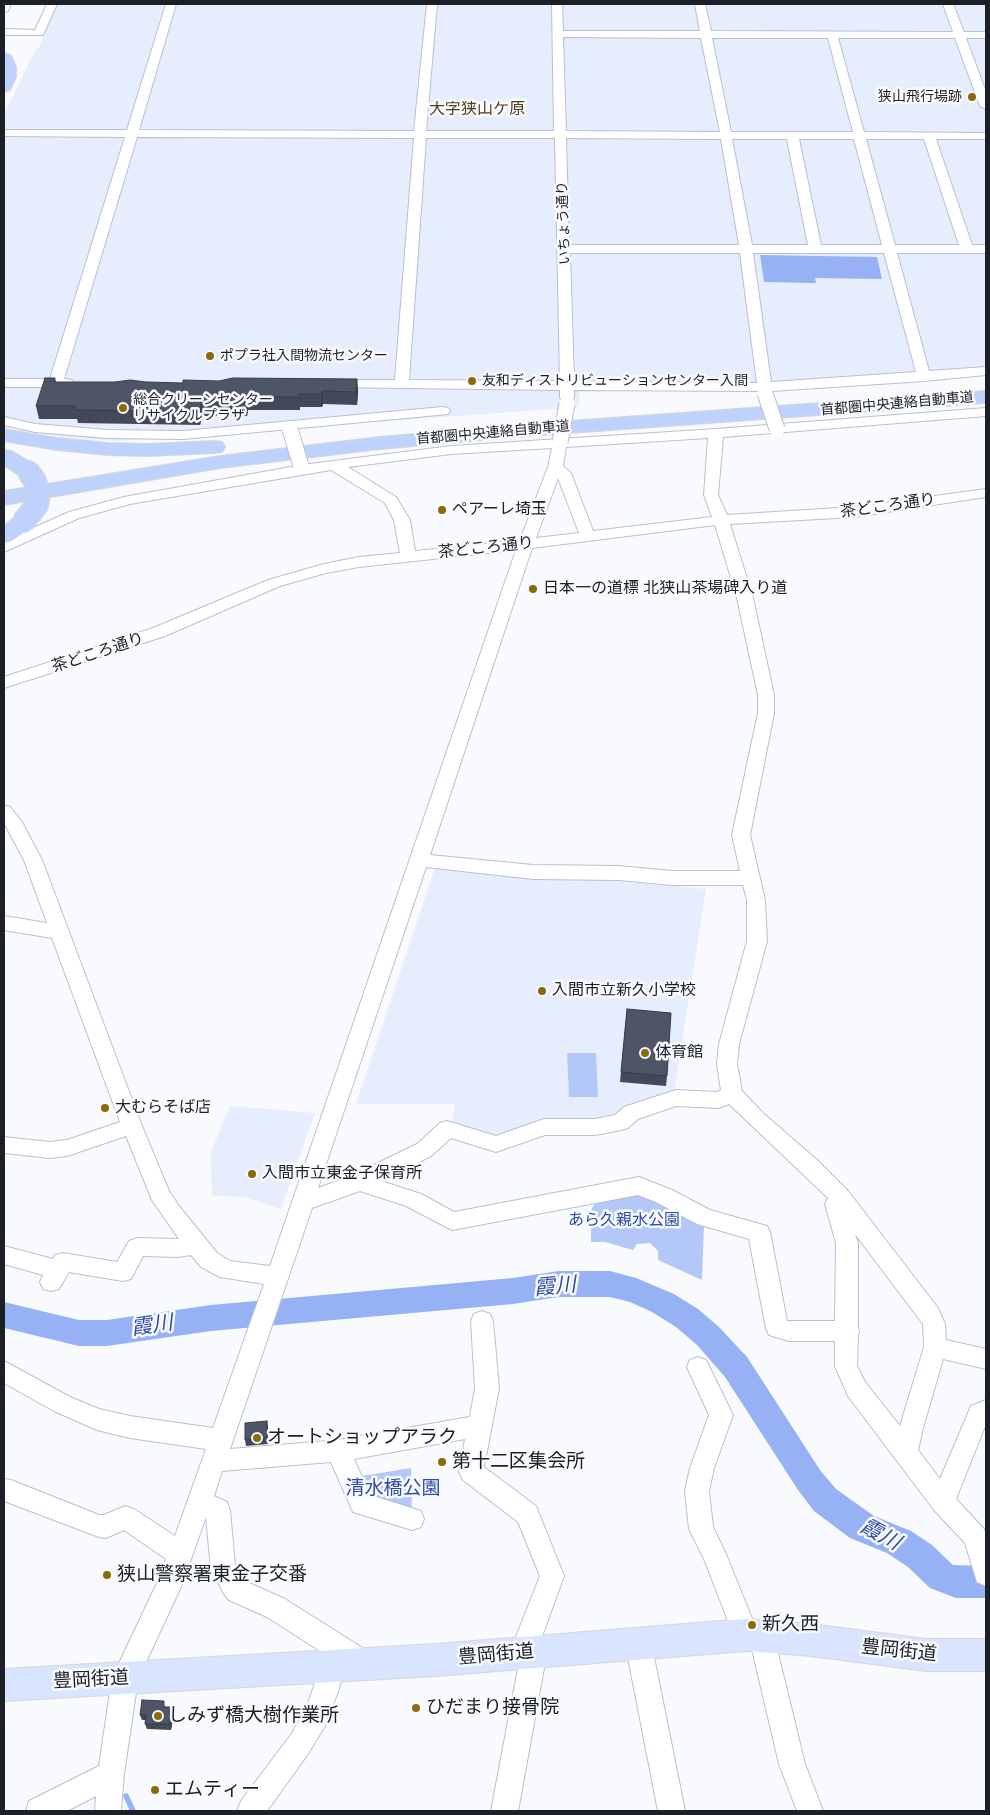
<!DOCTYPE html>
<html>
<head>
<meta charset="utf-8">
<style>
	body { margin:0 }
	#map { position:relative; width:990px; height:1815px; overflow:hidden; background:#f8fafe; font-family:"Fira Sans",sans-serif }
	canvas { display:block }
	.frame { position:absolute; inset:0; border:5px solid #1c1f26; pointer-events:none }
</style>
</head>
<body>
<div id="map">
<canvas width="990" height="1815"></canvas>
<div class="frame"></div>
</div>
<script>
const context = document.querySelector('canvas').getContext('2d');
context.lineJoin = 'round';
function paint(path, color) {
  context.fillStyle = color;
  context.fill(path, 'evenodd');
}
function toPath(rows) {
  const path = new Path2D();
  for (const r of rows) {
    path.moveTo(r[0], r[1]);
    for (let i = 2; i < r.length; i += 2) path.lineTo(r[i], r[i + 1]);
  }
  return path;
}
function strokePath(path, color, width, dash) {
  context.strokeStyle = color;
  context.lineWidth = width;
  context.lineCap = dash ? 'butt' : 'round';
  context.setLineDash(dash || []);
  context.stroke(path);
}
function drawText(font, color, halo, rows, align = 'center') {
  context.font = font + ' "Fira Sans","Noto Sans JP",sans-serif';
  context.lineWidth = 5;
  context.setLineDash([]);
  context.textBaseline = 'middle';
  context.strokeStyle = halo;
  context.fillStyle = color;
  for (const [text, x, y, turn = 0] of rows) {
    context.save();
    context.translate(x, y);
    context.rotate((+turn || 0) * Math.PI / 180);
    context.textAlign = isNaN(turn) ? turn : align;
    if (halo) context.strokeText(text, 0, 0);
    context.fillText(text, 0, 0);
    context.restore();
  }
}
paint(toPath([
	[56,4,986,4,986,368,917,375,763,386,580,384,579,407,118,441,69,438,4,427,4,114,36,49,39,48],
	[436,865,706,889,674,1093,600,1121,549,1118,501,1137,452,1122,455,1104,356,1104],
	[230,1106,315,1113,281,1209,245,1197,212,1196,211,1152]
]), '#e6edfd');
paint(toPath([
	[567,1053,596,1053,598,1097,569,1097],
	[640,1193,704,1225,702,1280,658,1260,658,1251,650,1243,637,1244,633,1250,605,1242,591,1242,591,1210,594,1205,598,1202],
	[411,1468,412,1514,370,1501,356,1477]
]), '#b3c8f8');
paint(toPath([
	[760,255,877,257,882,279,815,278,816,283,764,282]
]), '#97b2f4');
strokePath(toPath([
	[126,1796,133,1811]
]), '#97b2f4', 5.5);
paint(toPath([
	[559,1271,610,1271,636,1278,674,1294,698,1309,719,1327,747,1357,820,1470,836,1489,874,1516,911,1531,932,1545,953,1565,986,1566,986,1598,956,1598,930,1588,908,1567,887,1553,850,1538,814,1511,798,1490,725,1377,697,1345,676,1327,652,1312,630,1302,610,1297,559,1297,513,1304,211,1331,107,1346,79,1346,4,1328,4,1302,79,1320,107,1320,211,1305,513,1278,559,1271]
]), '#97b2f4');
const minor = toPath([
	[4,4,11,4,8,11,4,12,4,4],
	[47,4,57,4,43,35,4,35,4,29,35,30,47,4],
	[166,4,176,4,139,130,414,131,427,4,437,4,426,131,554,131,552,4,562,4,563,31,700,31,695,4,705,4,711,31,953,32,943,4,953,4,964,32,986,32,986,38,966,38,986,92,986,109,980,106,955,38,838,38,864,132,986,133,986,139,936,139,972,245,986,245,986,253,897,253,929,371,986,367,986,375,924,381,772,391,770,396,765,397,760,396,758,391,574,390,574,398,567,402,560,398,560,390,327,387,325,384,332,380,395,380,414,138,137,137,64,379,72,380,74,383,67,387,4,387,4,379,50,379,125,137,4,136,4,130,127,130,166,4],
	[563,37,701,38,720,132,566,131,563,37],
	[712,38,828,38,853,132,731,132,712,38],
	[426,138,555,138,560,381,409,380,426,138],
	[566,138,721,139,739,245,569,245,566,138],
	[732,139,787,139,808,245,752,245,732,139],
	[799,139,854,139,882,245,821,245,799,139],
	[866,139,924,139,959,245,895,245,866,139],
	[570,253,740,253,757,383,574,381,570,253],
	[753,253,884,253,916,372,771,382,753,253],
	[443,407,448,408,450,411,448,414,183,439,108,438,35,432,4,425,4,417,35,424,108,430,183,431,443,407],
	[986,408,986,416,723,437,718,495,727,515,854,507,986,489,986,497,854,517,730,524,753,598,774,695,774,713,750,835,765,900,767,941,739,1044,737,1064,742,1091,763,1113,817,1160,848,1191,938,1308,945,1324,946,1340,986,1349,986,1369,943,1359,923,1428,918,1450,940,1479,971,1406,986,1400,986,1424,956,1499,984,1529,986,1535,986,1586,977,1582,965,1543,934,1510,848,1396,835,1366,835,1341,789,1341,769,1335,766,1328,749,1239,697,1224,656,1202,638,1195,452,1230,406,1206,360,1191,312,1208,230,1449,338,1440,470,1417,475,1388,471,1321,474,1314,482,1311,490,1314,493,1321,499,1388,484,1467,536,1506,564,1576,540,1642,543,1643,547,1652,518,1811,491,1811,519,1663,514,1661,510,1652,540,1576,518,1522,463,1480,459,1472,465,1439,354,1459,370,1495,421,1511,424,1519,421,1527,412,1530,353,1512,331,1462,222,1471,214,1496,227,1502,230,1510,235,1566,242,1578,247,1582,285,1599,372,1654,376,1663,372,1672,363,1676,344,1666,339,1689,325,1726,308,1754,267,1811,237,1811,241,1801,290,1736,306,1710,323,1658,328,1656,267,1617,229,1600,224,1594,211,1569,206,1517,181,1587,138,1679,124,1774,121,1811,95,1811,96,1796,67,1811,26,1811,29,1801,99,1766,112,1678,157,1583,166,1559,124,1530,106,1538,99,1537,4,1501,4,1479,11,1480,99,1515,104,1515,125,1506,134,1509,175,1536,206,1449,130,1438,97,1430,54,1411,4,1383,4,1361,70,1397,99,1409,130,1416,213,1428,264,1284,220,1277,201,1267,191,1255,177,1257,143,1256,131,1279,123,1281,69,1272,59,1289,51,1291,43,1289,40,1282,43,1275,4,1264,4,1246,53,1259,55,1255,63,1253,117,1262,129,1241,137,1238,179,1239,152,1200,126,1136,67,1156,50,1158,4,1153,4,1137,50,1142,67,1140,120,1122,52,938,4,930,4,916,47,923,24,860,4,823,4,805,10,807,22,822,42,860,142,1126,169,1191,179,1206,217,1253,230,1261,270,1266,516,550,359,567,326,573,280,586,165,636,4,688,4,677,153,628,268,580,324,564,359,557,400,553,394,520,385,503,331,470,130,504,79,518,4,552,4,541,69,512,124,497,302,465,451,446,716,429,986,408],
	[708,438,704,495,712,517,593,531,571,473,563,466,566,447,708,438],
	[552,448,548,467,520,540,415,551,410,520,396,497,348,467,451,454,552,448],
	[558,478,579,533,536,538,558,478],
	[715,525,737,598,758,695,758,713,732,835,740,871,672,871,619,866,533,865,430,855,532,548,715,525],
	[426,867,533,879,619,880,672,885,743,885,747,900,747,941,719,1044,717,1064,721,1090,717,1092,676,1090,624,1107,615,1115,595,1119,544,1119,496,1136,447,1121,440,1123,417,1144,351,1176,318,1188,426,867],
	[729,1104,828,1198,825,1204,836,1243,835,1321,787,1321,770,1232,767,1226,710,1210,672,1190,639,1177,454,1212,421,1194,381,1181,431,1156,451,1138,496,1152,545,1135,595,1135,621,1130,628,1128,638,1119,676,1106,719,1108,729,1104],
	[855,1234,923,1324,924,1347,900,1426,865,1382,857,1366,858,1335,859,1331,858,1327,858,1243,855,1234],
	[698,1357,706,1360,733,1415,714,1468,709,1491,713,1527,726,1554,755,1626,763,1623,772,1626,776,1635,778,1653,805,1764,823,1811,797,1811,779,1764,751,1645,746,1647,737,1644,704,1559,689,1529,685,1491,690,1468,709,1415,687,1367,690,1360,698,1357],
	[638,1630,647,1633,651,1642,685,1811,658,1811,625,1642,629,1633,638,1630]
]);
const major = toPath([
	[746,1619,811,1624,926,1639,986,1639,986,1671,926,1671,811,1656,746,1651,436,1676,4,1701,4,1669,436,1644,746,1619]
]);
const highway = toPath([
	[4,53,10,55,12,58,16,67,16,77,10,90,4,92,4,53],
	[986,391,986,403,528,436,380,449,220,468,4,505,4,491,220,456,380,437,528,424,986,391],
	[4,429,57,438,108,443,148,444,214,441,222,442,225,447,222,452,214,453,148,456,108,455,57,450,4,441,4,429],
	[4,450,12,451,36,466,39,471,36,476,28,477,20,476,4,465,4,450],
	[23,515,31,517,34,522,31,527,12,541,4,543,4,526,15,517,23,515]
]);
strokePath(minor, '#b7c0d3', 2);
strokePath(major, '#d6d7d8', 2);
strokePath(highway, '#d6d7d8', 2);
paint(minor, '#fff');
paint(major, '#d9e4fe');
paint(highway, '#bfd2fd');
const minorBridge = toPath([
	[765,393,777,429],
	[290,429,301,466],
	[560,442,567,404]
]);
const highwayBridge = toPath([
	[23,522,37,505,39,494,35,481,28,471]
]);
strokePath(minorBridge, '#b7c0d3', 17, []);
strokePath(highwayBridge, '#d6d7d8', 24, []);
strokePath(minorBridge, '#fff', 15);
strokePath(highwayBridge, '#bfd2fd', 22);
paint(toPath([
	[55,378,56,382,183,383,219,381,357,379,358,392,357,405,323,404,322,407,300,407,300,410,248,410,247,416,202,416,200,425,78,423,77,419,39,419,36,406],
	[627,1009,667,1076,666,1086,620,1082],
	[267,1421,268,1428,268,1444,246,1446,245,1440],
	[166,1706,166,1707,172,1707,174,1713,171,1730,147,1729,145,1724,145,1720,142,1720,140,1715]
]), '#434958');
paint(toPath([
	[357,379,358,392,357,405,356,392],
	[322,391,323,404,322,407,321,394],
	[247,397,248,410,247,416,246,403],
	[201,403,202,416,200,425,199,412],
	[267,1421,268,1428,268,1444,267,1438],
	[172,1707,174,1713,171,1730,170,1724]
]), '#373c47');
const building = toPath([
	[45,378,55,378,54,382,115,382,130,380,146,382,183,383,183,380,219,381,233,378,357,379,356,392,322,391,321,394,299,394,299,397,247,397,246,403,201,403,199,412,75,410,76,406,36,406,45,378],
	[627,1009,671,1013,667,1076,621,1072,627,1009],
	[267,1421,267,1438,245,1440,245,1423,267,1421],
	[142,1700,164,1701,164,1707,172,1707,170,1724,145,1724,146,1715,140,1715,142,1700]
]);
paint(building, '#4e5566');
strokePath(building, '#373c47', 1);
for (const [x, y, r, color] of [
	[972,97,5,"#8b6a0a"],
	[210,356,5,"#8b6a0a"],
	[472,381,5,"#8b6a0a"],
	[123,408,5,"#8b6a0a"],
	[442,510,5,"#8b6a0a"],
	[533,589,5,"#8b6a0a"],
	[542,991,5,"#8b6a0a"],
	[645,1053,5,"#8b6a0a"],
	[105,1108,5,"#8b6a0a"],
	[252,1174,5,"#8b6a0a"],
	[257,1438,5,"#8b6a0a"],
	[442,1462,5,"#8b6a0a"],
	[107,1575,5,"#8b6a0a"],
	[752,1625,5,"#8b6a0a"],
	[416,1708,5,"#8b6a0a"],
	[158,1716,5,"#8b6a0a"],
	[155,1790,5,"#8b6a0a"]
]) {
  const dot = new Path2D();
  dot.arc(x, y, r, 0, 2 * Math.PI);
  context.fillStyle = color;
  context.fill(dot);
  strokePath(dot, '#f8fafe', 2);
}
drawText('14px', '#1c1f26', '#f8fafe', [
	["狭山飛行場跡",962,97,"right"],
	["ポプラ社入間物流センター",220,356],
	["友和ディストリビューションセンター入間",482,381],
	["総合クリーンセンター",133,400],
	["リサイクルプラザ",133,416]
], 'left');
drawText('14px', '#1c1f26', '#f8fafe', [
	["いちょう通り",564,223,-92],
	["首都圏中央連絡自動車道",897,404,-5],
	["首都圏中央連絡自動車道",493,433,-5]
]);
drawText('16px', '#503f18', '#f8fafe', [
	["大字狭山ケ原",477,110]
]);
drawText('16px', '#1c1f26', '#f8fafe', [
	["茶どころ通り",888,506,-8],
	["茶どころ通り",486,548,-6],
	["茶どころ通り",98,653,-18]
]);
drawText('16px', '#1c1f26', '#f8fafe', [
	["ペアーレ埼玉",452,510],
	["日本一の道標 北狭山茶場碑入り道",543,589],
	["入間市立新久小学校",552,991],
	["体育館",655,1053],
	["大むらそば店",115,1108],
	["入間市立東金子保育所",262,1174]
], 'left');
drawText('16px', '#2e4ba7', '#f8fafe', [
	["あら久親水公園",624,1221]
]);
drawText('19px', '#1c1f26', '#f8fafe', [
	["オートショップアラク",267,1438],
	["第十二区集会所",452,1462],
	["狭山警察署東金子交番",117,1575],
	["新久西",762,1625],
	["ひだまり接骨院",426,1708],
	["しみず橋大樹作業所",168,1716],
	["エムティー",165,1790]
], 'left');
drawText('19px', '#2e4ba7', '#f8fafe', [
	["清水橋公園",393,1489]
]);
drawText('19px', '#1c1f26', '#f8fafe', [
	["豊岡街道",899,1651,6],
	["豊岡街道",496,1655,-5],
	["豊岡街道",91,1680,-3]
]);
drawText('italic 21px', '#2d4aa7', '#f8fafe', [
	["霞川",555,1287,-5],
	["霞川",152,1326,-8],
	["霞川",880,1535,28]
]);
</script>
</body>
</html>
